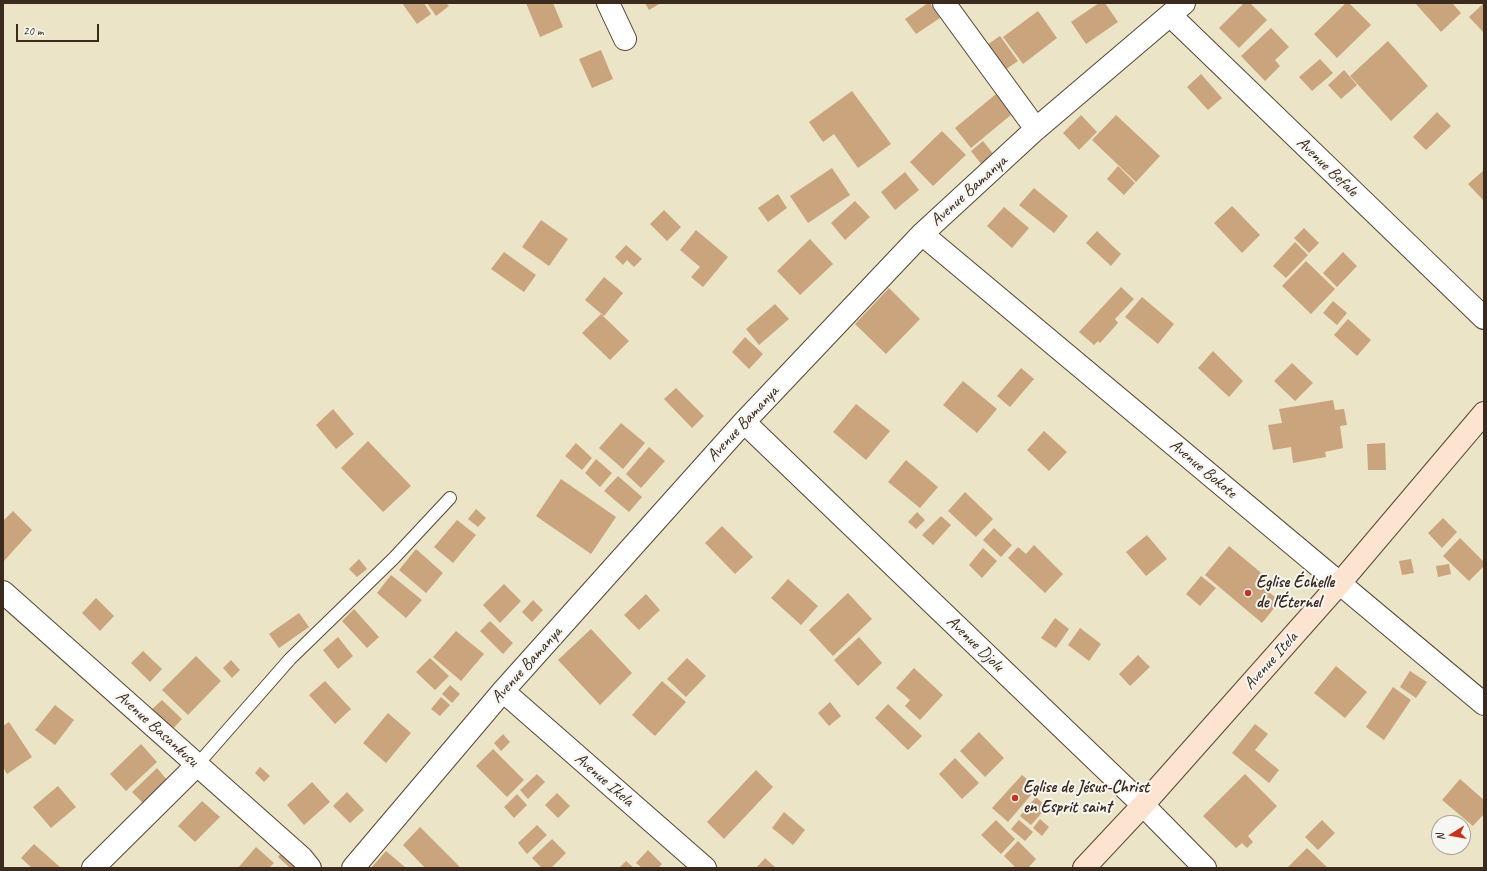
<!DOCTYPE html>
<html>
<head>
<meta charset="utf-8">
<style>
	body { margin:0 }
	#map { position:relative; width:1487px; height:871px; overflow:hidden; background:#ebe4c6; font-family:Caveat,sans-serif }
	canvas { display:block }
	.frame { position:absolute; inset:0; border:4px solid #3b2a1e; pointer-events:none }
	.north { position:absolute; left:1431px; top:815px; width:40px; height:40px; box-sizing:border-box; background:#f6f6f2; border:1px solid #aba49d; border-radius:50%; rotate:259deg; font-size:11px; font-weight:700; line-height:16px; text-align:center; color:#3b2a1e }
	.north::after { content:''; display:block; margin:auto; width:14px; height:18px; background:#c8321e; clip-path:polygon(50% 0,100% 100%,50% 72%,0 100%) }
	.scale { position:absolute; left:16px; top:24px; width:83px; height:18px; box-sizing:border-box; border:2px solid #3b2a1e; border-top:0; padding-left:5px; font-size:12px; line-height:14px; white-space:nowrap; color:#3b2a1e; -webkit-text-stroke:3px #f6f6f2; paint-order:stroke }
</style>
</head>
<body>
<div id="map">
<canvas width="1487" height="871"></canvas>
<div class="frame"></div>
<div class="north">N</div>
<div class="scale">20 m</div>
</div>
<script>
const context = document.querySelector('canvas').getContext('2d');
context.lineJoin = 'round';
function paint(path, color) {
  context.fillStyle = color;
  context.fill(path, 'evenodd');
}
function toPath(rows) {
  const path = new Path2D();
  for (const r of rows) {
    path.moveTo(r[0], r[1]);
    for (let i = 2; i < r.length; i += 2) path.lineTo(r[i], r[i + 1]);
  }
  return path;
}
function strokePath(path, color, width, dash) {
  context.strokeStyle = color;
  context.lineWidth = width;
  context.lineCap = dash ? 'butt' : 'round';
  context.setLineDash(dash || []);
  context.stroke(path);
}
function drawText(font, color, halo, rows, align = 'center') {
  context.font = font + ' Caveat,sans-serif';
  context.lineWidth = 4;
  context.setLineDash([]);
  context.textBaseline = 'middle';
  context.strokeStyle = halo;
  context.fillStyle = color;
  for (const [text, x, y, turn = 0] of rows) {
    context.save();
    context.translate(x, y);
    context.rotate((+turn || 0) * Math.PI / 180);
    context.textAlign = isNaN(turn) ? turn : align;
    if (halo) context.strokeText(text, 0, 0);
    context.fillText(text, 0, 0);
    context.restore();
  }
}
paint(toPath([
	[402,3,424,3,431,14,417,24],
	[427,3,446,3,449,6,436,16],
	[526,3,553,3,563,27,540,37],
	[645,3,661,3,649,10],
	[928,3,930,3,940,18,916,34,905,19],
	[1099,3,1105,3,1118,22,1086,44,1071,22],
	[1244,3,1250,3,1267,20,1239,48,1219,28],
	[1346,3,1349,3,1371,25,1337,58,1314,34],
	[1415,3,1452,3,1461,13,1441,32],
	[1484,3,1484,33,1469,17],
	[1038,11,1057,38,1023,64,1003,37],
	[1271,28,1289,47,1275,60,1280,66,1265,81,1241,56],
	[1000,36,1018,61,1002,72,984,47],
	[1388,41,1428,86,1391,121,1350,76],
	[601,50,613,79,592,88,579,59],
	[1320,59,1333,73,1312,91,1299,77],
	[1344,70,1357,85,1341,99,1328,85],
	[1201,74,1222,98,1208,110,1187,87],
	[852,91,891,144,858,168,834,134,823,142,809,122],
	[996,94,1012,114,971,148,955,128],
	[1437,112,1451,126,1426,150,1413,137],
	[1081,115,1097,132,1079,150,1063,133],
	[1116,115,1160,156,1136,182,1092,140],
	[942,131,966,155,933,186,910,162],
	[983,141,994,155,982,165,971,151],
	[1118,166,1135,183,1124,195,1107,179],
	[832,168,850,195,808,223,790,196],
	[1484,170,1484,201,1468,184],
	[905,172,919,190,895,210,881,192],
	[1034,188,1068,216,1054,233,1019,205],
	[778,194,787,208,768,222,758,208],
	[855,201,870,217,845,240,831,223],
	[1232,206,1260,235,1242,253,1214,223],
	[1004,207,1029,228,1012,248,987,226],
	[664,210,681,227,667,241,650,224],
	[541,220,568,239,549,266,522,247],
	[1304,228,1319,243,1309,253,1294,238],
	[696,230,728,257,703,287,691,277,700,267,680,250],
	[1097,231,1121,254,1111,266,1086,243],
	[810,239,833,264,800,295,777,271],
	[1295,242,1308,255,1286,278,1273,266],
	[626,245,642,259,634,267,627,260,623,265,615,257],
	[504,252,536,275,524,292,491,269],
	[1343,252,1357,266,1337,287,1323,273],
	[1306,261,1335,289,1311,314,1282,286],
	[604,277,623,293,604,316,585,300],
	[1121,287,1134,299,1115,319,1118,323,1100,343,1098,341,1094,345,1079,332],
	[889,288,920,319,886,354,855,324],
	[1142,297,1174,324,1158,344,1125,317],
	[1333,301,1347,313,1337,325,1323,313],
	[775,304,789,319,759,345,746,329],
	[601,314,629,341,610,360,582,333],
	[1348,319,1371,340,1357,356,1334,335],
	[745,337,763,354,749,369,732,352],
	[1213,351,1243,381,1229,397,1198,368],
	[1292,363,1313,383,1295,401,1274,381],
	[1021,368,1034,379,1010,407,997,396],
	[963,381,997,409,977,433,943,405],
	[676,388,704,416,692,428,664,399],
	[1333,400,1335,410,1344,409,1347,425,1340,426,1343,448,1325,452,1326,457,1293,463,1291,447,1273,450,1268,425,1282,423,1279,409],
	[856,404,890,431,866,460,833,432],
	[333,409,354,434,336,449,316,425],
	[621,423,645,443,623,469,599,448],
	[1044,431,1067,452,1049,471,1027,450],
	[368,441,411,486,383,512,341,468],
	[576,443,592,458,582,470,565,456],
	[1385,443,1386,470,1368,470,1367,444],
	[649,447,665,461,641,488,626,474],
	[596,459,612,473,600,487,585,473],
	[906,460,938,487,920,508,888,482],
	[618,476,642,497,629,512,604,491],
	[561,479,616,517,591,554,536,516],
	[965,492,993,519,976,537,948,511],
	[476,509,486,518,478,527,468,519],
	[13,511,32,530,3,562,3,521],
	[917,512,925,520,916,529,908,522],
	[941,516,951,525,933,545,922,535],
	[1443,518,1457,532,1442,548,1428,533],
	[457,520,476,535,453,563,434,547],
	[722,526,753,557,735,574,705,543],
	[994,528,1012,545,1001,557,983,540],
	[1147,535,1167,559,1146,576,1126,552],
	[1460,538,1484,562,1484,566,1469,581,1443,556],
	[1034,545,1063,574,1045,593,1008,558,1018,547,1026,554],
	[1229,546,1266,577,1259,584,1280,601,1262,623,1205,575],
	[983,548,997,561,982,578,969,565],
	[416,549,443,573,426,593,399,570],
	[359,559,367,569,357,577,349,569],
	[1411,559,1414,573,1402,575,1399,561],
	[1449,564,1451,574,1438,577,1436,566],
	[391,575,422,600,406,618,377,593],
	[1201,576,1216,588,1200,606,1186,594],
	[788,579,818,606,801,625,771,598],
	[504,584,521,601,500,623,483,605],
	[848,593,872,619,833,656,809,630],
	[646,594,660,610,639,630,624,615],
	[96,598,114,616,100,631,82,613],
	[533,600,543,610,532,622,522,612],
	[354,609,379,637,367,648,342,621],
	[299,613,309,627,279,648,269,634],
	[1055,618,1069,629,1056,648,1041,638],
	[490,621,513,643,503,654,480,631],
	[1080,628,1101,644,1089,661,1068,645],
	[591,629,632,673,600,705,558,660],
	[456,631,484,654,461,681,433,657],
	[338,637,353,656,338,669,323,650],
	[859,637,882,663,858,686,834,660],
	[143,651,162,669,150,682,131,663],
	[1138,655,1150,667,1130,686,1119,674],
	[196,656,221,681,188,715,162,690],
	[430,658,449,676,435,690,416,672],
	[687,658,706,676,686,697,667,679],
	[231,660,240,670,232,678,223,668],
	[1336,666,1367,692,1345,718,1314,693],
	[914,668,943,695,920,720,905,706,910,700,896,688],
	[1410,671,1427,682,1416,698,1400,687],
	[325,681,351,709,335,724,309,695],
	[662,681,686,702,655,736,632,715],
	[450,685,460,694,452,703,442,694],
	[1393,687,1411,700,1384,740,1366,727],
	[441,697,450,705,440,716,431,709],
	[162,700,182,719,170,732,149,712],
	[830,702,841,716,829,726,818,713],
	[888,704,922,736,908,750,875,718],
	[55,705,74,720,55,745,35,730],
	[388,713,411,733,386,763,363,743],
	[9,722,32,757,7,774,3,767,3,726],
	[1255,724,1268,734,1255,750,1279,770,1269,783,1232,753],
	[979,732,1004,758,985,777,960,751],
	[503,734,510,742,501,751,494,743],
	[141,744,157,762,126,791,110,774],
	[493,749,524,780,507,797,476,766],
	[955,758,979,783,962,799,939,774],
	[260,767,270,776,264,782,255,773],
	[157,768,167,780,143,803,132,792],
	[756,770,773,787,724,839,707,822],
	[537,774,545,782,528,799,520,790],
	[1245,774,1277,806,1248,836,1253,842,1247,848,1242,843,1236,848,1203,816],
	[1022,775,1037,788,1008,822,992,808],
	[1460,779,1484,800,1484,814,1473,826,1442,800],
	[312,782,330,802,304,825,287,805],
	[58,786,76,807,51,828,33,807],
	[347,792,364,810,350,823,333,806],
	[557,793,570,806,558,818,545,805],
	[517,794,527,805,514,818,504,807],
	[1036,797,1047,807,1031,825,1020,816],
	[202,801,220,817,195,842,178,826],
	[784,812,805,830,793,845,772,828],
	[1040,819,1049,827,1042,836,1033,828],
	[996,820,1015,839,1001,854,981,835],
	[1019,820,1033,832,1025,841,1011,829],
	[1322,820,1335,833,1318,850,1305,837],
	[537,825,547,835,527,854,518,843],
	[420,827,459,866,458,868,425,868,403,845],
	[552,839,566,853,551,868,542,868,532,858],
	[1018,841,1036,859,1028,868,1016,868,1004,856],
	[34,844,61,868,32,868,21,858],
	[256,847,274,863,269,868,238,868],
	[286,847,298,868,290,868,278,857],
	[1307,848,1328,868,1287,868],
	[648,850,662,864,658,868,642,868,636,863],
	[386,851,406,868,371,868],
	[765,858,776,868,756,868],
	[626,861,634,868,619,868]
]), '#caa47c');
const lane = toPath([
	[197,765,290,659,394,558,450,498]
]);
const street = toPath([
	[608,3,625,39],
	[944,3,1036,129],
	[1170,15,1484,318],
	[922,234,1484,704],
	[744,422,1143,805,1205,868],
	[3,592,302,858,310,868],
	[503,691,705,868],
	[93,868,197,765],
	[353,868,503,691,744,422,922,234,1036,129,1184,3]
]);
const secondary = toPath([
	[1084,868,1143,805,1340,583,1484,413]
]);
strokePath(lane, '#554637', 14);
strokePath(street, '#554637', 24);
strokePath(secondary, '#554637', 24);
strokePath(lane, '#fff', 12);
strokePath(street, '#fff', 22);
strokePath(secondary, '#fde4d0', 22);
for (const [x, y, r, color] of [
	[1248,593,4,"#c8321e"],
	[1015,798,4,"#c8321e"]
]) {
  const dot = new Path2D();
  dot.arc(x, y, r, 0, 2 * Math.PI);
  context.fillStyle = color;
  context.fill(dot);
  strokePath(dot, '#f6f6f2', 1.5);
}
drawText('17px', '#3b2a1e', '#f6f6f2', [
	["Avenue Befale",1327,167,44],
	["Avenue Bamanya",969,191,-42],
	["Avenue Bamanya",743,424,-47],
	["Avenue Bokote",1203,469,40],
	["Avenue Djolu",975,644,44],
	["Avenue Itela",1271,661,-48],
	["Avenue Bamanya",527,665,-48],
	["Avenue Basankusu",157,729,42],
	["Avenue Ikela",604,780,41]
]);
drawText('bold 17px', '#3b2a1e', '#f6f6f2', [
	["Eglise Échelle",1256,583],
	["de l'Éternel",1256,603],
	["Eglise de Jésus-Christ",1023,788],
	["en Esprit saint",1023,808]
], 'left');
</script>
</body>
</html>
